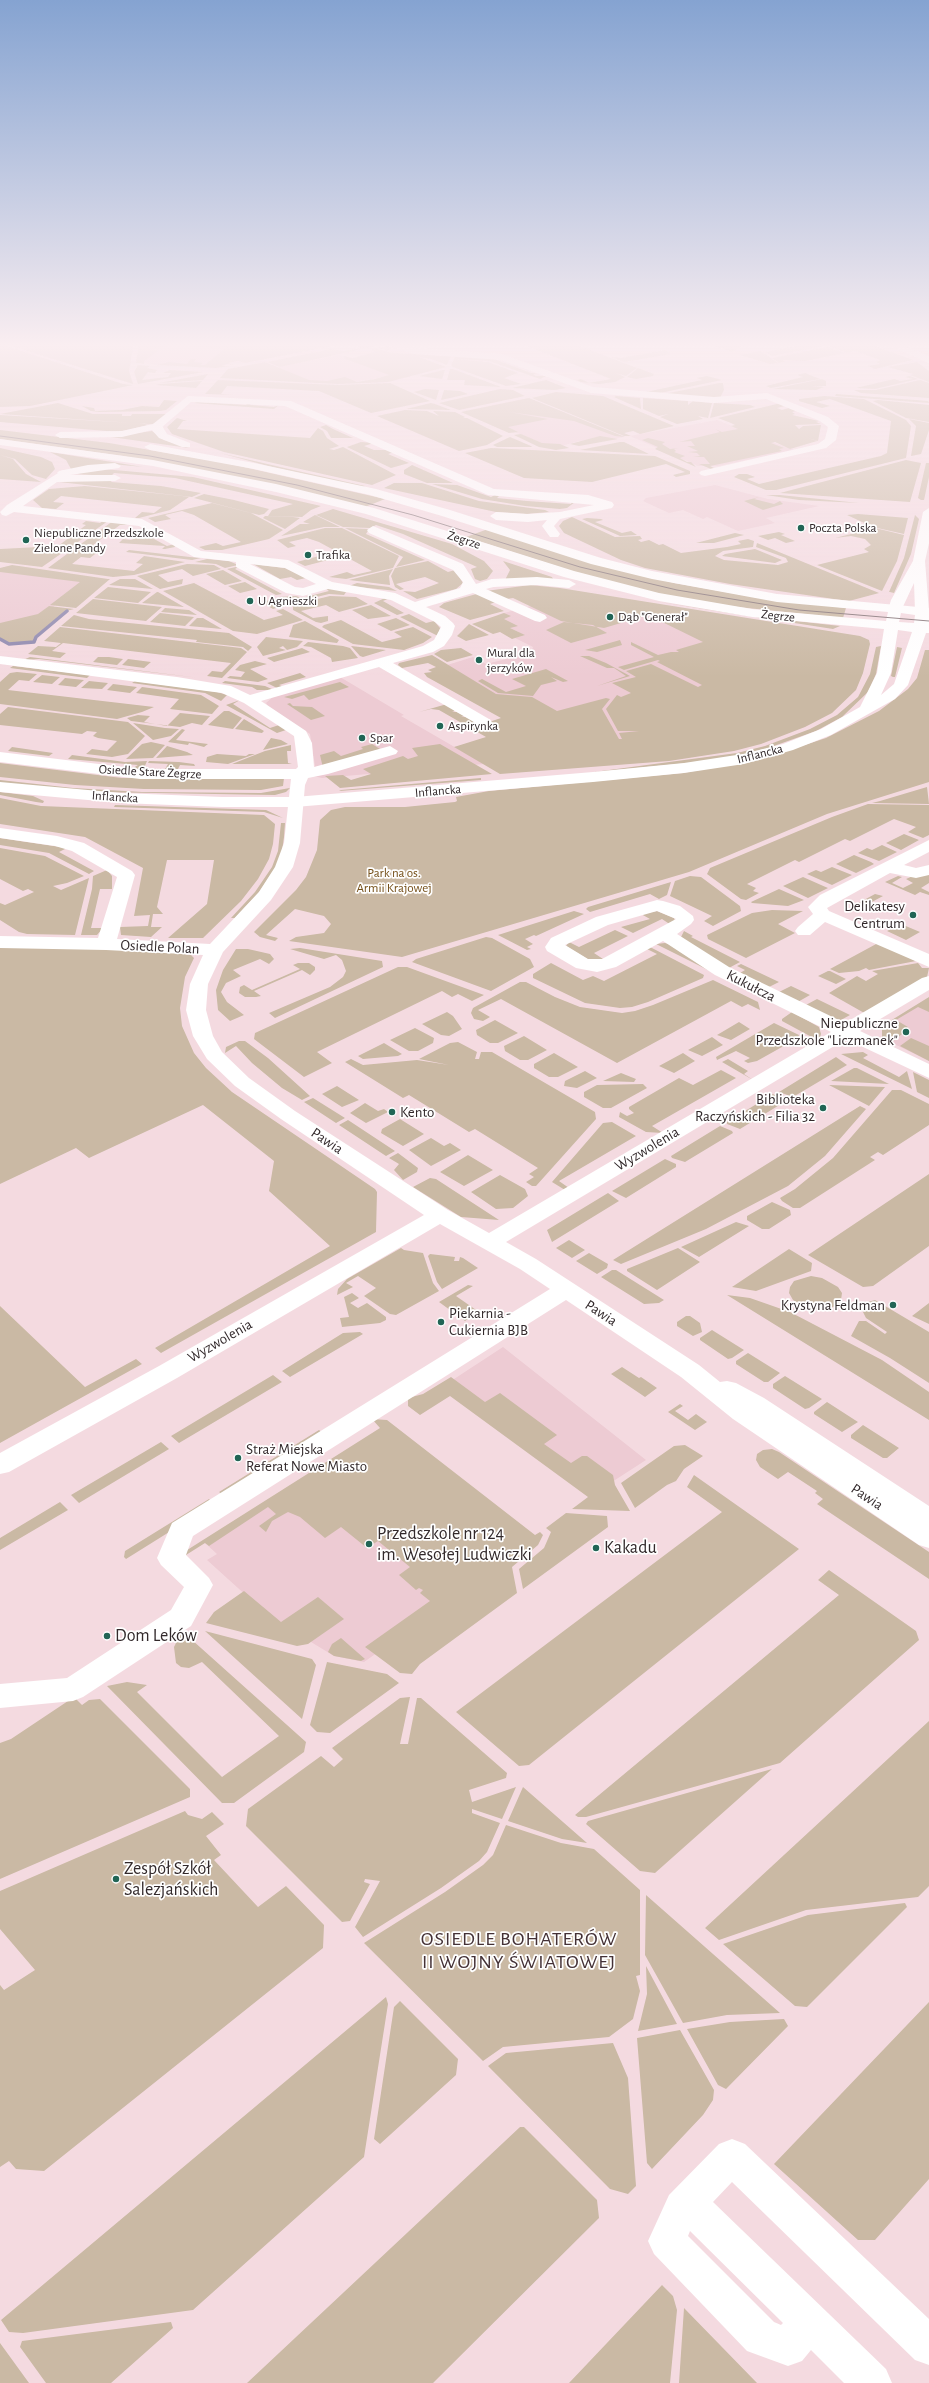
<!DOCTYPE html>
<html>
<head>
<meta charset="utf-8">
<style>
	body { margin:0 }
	canvas { display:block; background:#f4dae0 }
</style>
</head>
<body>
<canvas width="929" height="2383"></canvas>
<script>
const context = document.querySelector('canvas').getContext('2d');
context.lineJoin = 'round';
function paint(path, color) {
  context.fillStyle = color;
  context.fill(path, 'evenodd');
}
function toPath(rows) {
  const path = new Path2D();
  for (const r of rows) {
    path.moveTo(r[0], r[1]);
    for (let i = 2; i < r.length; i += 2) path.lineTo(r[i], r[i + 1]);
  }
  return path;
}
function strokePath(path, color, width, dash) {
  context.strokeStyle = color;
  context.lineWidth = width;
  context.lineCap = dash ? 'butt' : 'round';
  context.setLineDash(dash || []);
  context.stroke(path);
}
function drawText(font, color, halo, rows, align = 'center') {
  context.font = font + ' "Alegreya Sans",sans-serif';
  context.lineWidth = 3.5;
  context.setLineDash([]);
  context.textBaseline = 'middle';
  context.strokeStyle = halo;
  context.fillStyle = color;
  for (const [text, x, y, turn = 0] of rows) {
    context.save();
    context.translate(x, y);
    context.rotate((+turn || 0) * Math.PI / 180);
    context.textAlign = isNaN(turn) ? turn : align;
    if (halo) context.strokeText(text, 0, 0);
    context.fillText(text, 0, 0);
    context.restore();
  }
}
paint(toPath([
	[140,343,242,343,231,361,199,367,139,363,137,363],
	[339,355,388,373,392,376,346,383,308,381,275,368],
	[528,398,624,437,587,444,579,441,554,448,463,411],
	[717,420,793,450,718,466,698,466,630,436],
	[715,485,768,499,819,506,766,518,775,523,738,531,707,517,703,519,683,510,669,513,643,501,646,498],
	[0,569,88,580,44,614,0,625],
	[535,605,668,608,818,695,562,756,444,666,473,657,486,664,531,653,533,647,515,638,524,635,496,621,500,614],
	[340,677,404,715,401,716,484,764,322,778,313,776,315,766,310,734,268,706,266,703,274,696],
	[929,999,929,1061,882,1038,882,1027],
	[503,1347,646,1460,598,1491,451,1381],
	[372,1436,537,1540,364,1662,334,1656,270,1617,207,1560,217,1554,205,1543]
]), '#edcbd3');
paint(toPath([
	[2,343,134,343,129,371,133,384],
	[138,343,340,343,343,344,245,363,238,361,228,363,234,365,227,364,222,366,230,366,216,368,157,365,169,362,187,364,191,359,196,359,194,362,203,363,200,365,205,365,224,349,172,345,157,349,138,348],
	[362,343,373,343,372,345,376,346,280,367,267,362,331,349,343,351,361,348,356,345,363,344],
	[519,343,572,343,637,368,626,376,616,373,625,377,615,382,599,384,581,382,577,380,581,379,589,383,611,379],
	[727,343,744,343,744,344,733,352,714,346],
	[813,343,824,346,772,356,765,352],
	[821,343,867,343,913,360,875,369,868,366,880,364,876,362,880,360,855,351,847,353],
	[0,344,123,384,133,385,30,406,0,407],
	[387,346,393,348,387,351,396,353,451,356,447,365,431,359,419,357,446,367,388,382,338,384,220,378,228,369,265,362,309,380,327,381,345,377,357,382,375,379,389,375,343,358,346,358,343,356,353,358,375,352,371,350,376,348,384,351,394,353,379,348],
	[827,347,845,353,805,361,783,360,785,362,779,363,772,358],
	[138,349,157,350,158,351,144,361,144,364,139,363,136,363],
	[665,350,671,354,624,362,611,357,621,358],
	[761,351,778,363,770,364,740,355],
	[455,356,494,359,531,373,538,373,533,374,536,376,546,376,540,379,489,361,454,359],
	[454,359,488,362,518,373,504,378,521,384,506,386,453,367,451,365],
	[917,362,929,371,929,382,910,375,913,374,888,367],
	[138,365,150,366,147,368,157,370,155,373,148,372,142,380,168,377,171,373,163,373,170,370,203,372,138,384,134,372],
	[638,368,654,374,653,376,636,379,627,377],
	[450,369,453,369,501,387,464,385,465,380,447,380],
	[443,370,445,370,442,379,419,376],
	[805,373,820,379,771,388,766,386,803,377,797,375],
	[208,374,203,380,159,383],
	[707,376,722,380,660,393,646,392,702,380,697,378],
	[910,376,918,379,875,389,856,388,894,379,900,381,913,379,905,377],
	[822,379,826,381,826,386,811,386,824,387,816,390,773,389],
	[218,380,339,385,390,383,430,401,371,413,319,391,227,386,221,394,235,395,205,394],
	[546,380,566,388,555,390,512,388],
	[920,380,929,383,929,398,861,393,854,390,876,390],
	[202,381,196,388,156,385,160,384],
	[719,383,723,383,724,390,702,390,724,390,720,398,664,394],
	[425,389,439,390,436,400,414,392],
	[500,389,513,390,525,396,459,410,439,403],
	[444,390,460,391,468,394,441,400],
	[556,392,603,396,674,426,640,434,633,431,624,433,631,436,624,436,532,398],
	[836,394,928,401,929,403,835,396],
	[616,396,640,398,641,409,614,397],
	[824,396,864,399,906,420,911,426,906,458,776,490,766,490,734,477,739,474,747,474,755,477,747,479,759,484,881,456,887,453,891,421,830,399,816,402,830,406,822,408,799,401,799,399],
	[529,398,625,437,615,436,574,421,509,412,548,419,508,427,518,432,509,433,461,412],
	[643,398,688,401,688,405,693,401,712,403,708,418,698,416,703,419,677,424,660,417,668,414,659,416,643,409],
	[164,400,177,401,166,410,160,411,99,412,91,411,82,406,94,408,95,411,122,410,142,406,159,407],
	[878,400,929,405,929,422,906,418,873,401],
	[198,402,246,405,248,402,251,405,274,407,279,405,274,409,194,403],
	[58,403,93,414,122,414,122,416,131,416,132,414,167,414,154,425,140,423,149,425,118,432,0,422,0,415,133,423,0,414],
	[714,403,750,405,755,407,710,418],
	[781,403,785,406,777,408,782,410,789,408,796,411,792,412,795,414,792,415,819,421,816,422,821,424,795,425,799,429,803,426,821,425,818,441,808,438,817,441,790,449,775,442,771,443,784,448,779,449,782,451,710,466,714,468,711,469,699,464,710,464,704,457,693,457,700,456,697,453,688,452,698,451,687,446,695,446,691,441,679,442,720,432,715,429,722,432,738,429,731,426,735,425,731,423,718,418],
	[435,404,451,410,406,409,431,403],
	[405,410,427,411,439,416,433,411,455,412,465,417,463,418,467,418,503,436,487,445,459,451,377,416],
	[177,418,187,421,183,421,177,429,310,438,318,428,323,431,327,438,339,446,329,449,334,450,343,447,396,475,372,485,224,452,172,434,167,427],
	[909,419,929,423,929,430,921,454,911,456,916,426],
	[326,425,333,429,353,438,331,438,327,431,320,427],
	[0,430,109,443,226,463,385,499,365,507,123,456,0,439],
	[152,431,164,440,189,448,111,437],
	[521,434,542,443,560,444,569,448,556,450,539,447,514,435],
	[600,436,618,439,579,446,570,444],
	[510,437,531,446,532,447,497,447,493,445],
	[648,438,665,442,662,444,670,449,679,448,674,449,676,451,674,452,685,456,680,458,687,462,691,462,696,467,655,449,658,447,642,440],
	[361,442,374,443,364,446,374,450,391,450,394,452,388,454,409,463,391,468,347,447],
	[624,442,649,454,580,450,620,442],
	[0,448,41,457,52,462,55,469,46,479,32,475,15,459,0,455],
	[491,448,655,456,690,471,690,474,676,477,673,475,685,472,666,464,592,482,524,478,465,453],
	[50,452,143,467,112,464,71,469,66,460],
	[220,453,289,469,365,486,362,487,268,466],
	[0,455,13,459,26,474,41,482,0,479],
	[906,460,921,463,910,502,780,493],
	[926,463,929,463,929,477,924,500,921,500,918,498],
	[412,465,453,483,427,483,404,474,404,470],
	[103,469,193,477,321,506,311,510,302,517,268,516,272,510,293,504,175,478,114,473,111,476,73,474],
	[113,479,111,482,161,486,201,493,192,497,59,482],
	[394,483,422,483,479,501,545,510,549,512,526,514,496,512,384,488],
	[432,484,457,485,491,497,495,495,499,496,497,498,527,501,571,504,573,500,575,502,567,508,560,509,525,506,482,499],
	[85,486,182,496,189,497,170,510,139,518,135,518,142,512,154,513,162,507,61,496,53,502,64,503,56,509,42,508,33,500,49,489],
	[204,494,234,500,269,509,264,514,259,515,194,498],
	[766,495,780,495,859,503,799,500],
	[759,497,754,499,774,504,780,501,783,504,763,510,744,501],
	[212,503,251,513,283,530,269,539,222,550,205,550,199,547,216,543,223,546,241,542,194,515,182,511,165,515,171,519,155,522,148,518],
	[333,509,452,544,484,561,493,571,487,579,480,581,475,579,471,569,477,567,403,534,376,525,370,528,343,527,316,515],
	[858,514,908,518,904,534,873,527,847,515],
	[315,515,340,527,324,527,281,536,300,524,310,524,303,522],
	[915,515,919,519,911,554,894,593,890,592,889,592,904,558],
	[265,516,293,517,300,518,285,529,263,518],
	[572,517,615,537,640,536,642,539,638,540,641,542,649,540,659,545,663,544,681,553,727,547,741,544,738,541,748,539,754,541,753,547,723,551,715,556,724,560,778,565,788,562,786,558,756,547,757,543,879,593,849,601,834,599,730,584,645,568,621,560,564,533,559,526,563,521],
	[587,518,601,519,603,520,595,522,622,533,631,531,637,535,620,536,582,519],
	[104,520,108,521,42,567,0,562,0,549,58,546,86,525,82,524,86,521,100,523],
	[113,521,128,525,120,525,93,545,105,547,101,549,78,546],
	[325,528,342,528,399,556,393,568,346,579,329,577,347,572,354,575,372,571,319,542,307,538,289,542,296,546,288,548,277,540],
	[345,528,369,529,366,534,425,560,396,567,403,557],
	[875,528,904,535,897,561,882,591,817,565,869,552,864,549,871,545,865,539,851,536,835,538],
	[143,529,150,531,143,533,167,546,174,544,175,547,165,549,162,549,165,546,119,543,123,539,131,540,136,538,142,533,131,532],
	[488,529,674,583,754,597,846,608,843,618,709,604,674,597,596,579,466,537],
	[779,532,785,534,781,535,795,541,786,543,775,538,768,540,758,536],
	[735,533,744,535,714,543,696,543],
	[85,549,99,551,90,558,81,557,72,564,134,571,143,564,136,563,144,556,185,562,134,575,113,577,48,568,71,551],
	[755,549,782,560,775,563,722,556,725,554],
	[129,550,190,557,201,558,192,560,126,552],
	[319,556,328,560,305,566,297,562],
	[207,559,229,561,238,565,225,568,216,564,195,562],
	[428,561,448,572,455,570,463,583,456,589,417,599,403,591,415,592,439,583,425,577,396,584,404,589,400,590,395,587,391,576,395,568],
	[503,561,552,577,553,579,505,580,510,570],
	[187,564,214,565,221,569,193,576,182,569,158,575,168,582,183,579,182,584,160,589,137,576],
	[253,564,285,568,306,578,297,580,291,577,280,579],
	[12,565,108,579,110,579,76,608,50,605,80,582,0,572,0,568],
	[240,566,235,569,282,594,276,595,227,569],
	[393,569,389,576,390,585,349,580],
	[223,570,242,581,225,585,206,574],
	[120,579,135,579,153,589,109,585],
	[245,582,257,589,240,593,228,586],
	[194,583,264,620,283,615,276,611,283,609,303,620,257,634,233,631,163,591],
	[357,583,389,587,397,591,349,586],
	[530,585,560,588,860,636,869,640,870,644,863,673,856,690,832,713,805,727,761,744,734,751,669,761,500,774,454,747,486,737,439,710,431,709,419,712,447,704,455,711,452,712,457,712,465,716,461,717,466,717,478,724,475,725,477,726,501,718,427,677,424,673,432,672,428,670,436,667,428,663,402,668,398,665,399,663,432,655,496,694,532,697,557,711,606,698,610,699,602,709,619,739,622,739,619,733,639,731,618,731,606,709,617,695,621,697,631,693,612,683,636,677,626,671,651,664,698,687,702,685,657,662,660,661,658,660,624,670,618,667,654,657,631,645,631,642,658,655,671,652,679,652,676,650,703,642,648,615,604,628,561,621,513,598,507,599,486,591],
	[108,587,151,592,138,603,94,598],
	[325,588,345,590,346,592,344,595,329,594,300,601,285,600,279,597,296,596,302,598,329,591],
	[157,592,158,592,184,607,142,603],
	[480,593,496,602,490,604,504,611,470,620,439,607,444,603],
	[330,596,356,597,368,604,339,612,326,605,301,611,313,618,328,616,328,621,321,623,316,622,293,610,293,605],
	[387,597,390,598,383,601,404,613,397,615,374,603],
	[93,599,162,607,146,621,76,613],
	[275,599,286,605,273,609,261,602],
	[653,601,760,617,840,626,833,629],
	[371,605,391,616,368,619,352,610],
	[49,606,74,609,66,611,34,637,33,642,8,643,0,638,0,623,38,614],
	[165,608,189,610,197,615,161,612],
	[160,613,194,617,185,626,150,622],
	[504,613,511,616,504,619,518,626,510,628,525,635,512,639,500,632,493,634,472,624],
	[409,614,426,623,434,621,440,628,438,636,400,617],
	[74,615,89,619,229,633,252,647,248,651,243,647,196,642,197,640,61,626],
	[197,618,203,618,222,629,189,626],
	[396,618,410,625,391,631,377,624],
	[341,620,382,642,402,637,394,632,413,627,432,637,423,643,404,650,353,644,322,627,324,625],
	[305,621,339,640,337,643,289,637,293,625],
	[564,622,593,625,607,633,571,643,546,630],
	[469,624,489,635,466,641,457,636],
	[60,627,241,648,247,652,222,678,207,676,212,671,222,672,231,663,63,643,52,651,66,653,60,658,28,654,38,646,56,647,61,643,44,641],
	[266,637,303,641,297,647,287,650,283,646,279,648,286,650,263,656,257,647],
	[620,640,622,645,597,652,585,650],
	[308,642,343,646,350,648,358,658,332,662,331,658,311,647,303,646],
	[351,646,386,650,363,657,360,656],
	[881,646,876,674,868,692,842,717,816,731,757,752,709,761,594,772,737,753,765,746,810,729,837,715,858,697,870,674,876,647],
	[897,647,902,648,895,677,893,677,891,676],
	[302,648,310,652,274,662,267,658],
	[461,648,473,655,447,662,434,654,441,650],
	[925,650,929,650,929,782,827,814,689,872,402,957,289,941,296,937,324,933,331,924,324,916,295,909,266,935,278,938,275,941,260,937,254,932,296,890,306,877,317,850,320,820,331,810,345,807,405,807,455,802,457,801,456,797,489,791,683,773,762,759,826,738,879,711,908,689,917,678],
	[580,656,589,656,606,663,630,676,597,686,626,676,614,668,607,668],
	[30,657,200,678,39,659,23,660],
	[98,657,109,657,123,659,117,665,93,662],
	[128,659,151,662,144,668,122,665],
	[255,661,267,664,250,669,268,679,258,682,227,678,230,676,241,677,245,672,235,670,240,665],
	[13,666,90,675,87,678,10,668],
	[546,669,568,681,563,682,551,677,557,681,541,685,533,696,498,693,478,681,482,679,506,692,526,686,512,679],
	[17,672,37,674,29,681,19,680,8,690,154,707,142,712,117,719,0,704,0,682,10,673],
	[300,673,306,677,279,685,284,687,279,689,267,683],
	[42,675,60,677,52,684,33,682],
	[65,678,84,680,76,687,58,685],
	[89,681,108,683,102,689,81,688],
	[135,681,217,692,227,695,221,701,205,693,132,683],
	[225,681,265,686,274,690,257,690,252,687,222,683],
	[340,682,349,687,309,700,304,695,292,699,284,697],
	[113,684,137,687,130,693,107,690],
	[142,687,201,695,219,706,212,714,170,709,179,699,136,693],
	[240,700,233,704,270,728,279,725,286,730,277,733,226,705],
	[290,703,293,706,312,707,325,716,311,720,287,704],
	[8,707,128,722,145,736,128,754,112,757,86,754,92,749,107,751,117,741,98,738,93,736,97,732,87,731,82,734,0,725,0,714],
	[224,711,229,711,242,718,233,729,208,725],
	[180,713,210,716,202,725,192,723,180,727,131,721,127,718,138,715,150,716,144,722,167,726],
	[244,719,264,731,262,733,235,729],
	[133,723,165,728,179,729,171,736,153,740],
	[182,729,185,730,176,740,208,744,204,747,189,743,188,745,168,742],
	[271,738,281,740,288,744,263,750],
	[151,742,165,745,153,758,126,759,142,744],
	[372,744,380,749,323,768,320,755,334,751,341,756,363,749,361,747],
	[440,744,492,774,340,788,325,776,343,775,351,780,371,774,363,769,403,756,408,759,418,756,412,748],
	[291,745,291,751,287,751,288,763,292,764,232,764,265,751],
	[167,746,187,752,193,755,156,758],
	[12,747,53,753,49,756,8,751],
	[217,754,246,756,249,754,255,754,228,764,206,762,207,757],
	[72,755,125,762,147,761,144,768,149,768,147,770,130,770,138,765,68,759],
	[149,761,179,762,194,764,195,766,180,765,178,769,164,771,168,764,148,763],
	[0,763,122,778,284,778,283,786,261,790,144,789,75,785,0,777],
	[481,778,481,780,339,791,341,790],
	[0,780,73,788,142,792,261,793,290,788,286,792,275,795,95,792,0,784],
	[927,787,929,804,872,803,880,801],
	[0,792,33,796,44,801,43,803,36,802,0,795],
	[0,798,41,806,264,815,275,824,273,844,269,859,258,879,241,901,203,938,168,938,207,904,214,860,167,860,157,907,163,914,153,914,151,927,162,927,151,937,121,935,120,927,148,926,150,915,134,916,143,868,85,837,0,824],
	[868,804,929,805,929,835,923,838,908,832,916,827,894,819,850,841,845,839,799,862,795,860,747,884,756,888,753,891,759,893,746,900,741,899,707,874,710,868,832,817],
	[115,805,266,810,283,818,264,812,114,807],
	[281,823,285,823,284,837,282,851,276,867,259,892,235,918,231,918,255,892,272,867,278,851],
	[904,834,919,840,901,850,886,843],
	[0,838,67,848,59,852,94,871,89,874,49,853,0,845],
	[882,845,897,852,879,861,858,853,867,848,872,850],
	[0,848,45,856,84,876,67,883,53,886,61,890,89,878,75,935,27,934,19,932,0,920,0,903,5,905,34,892,28,889,23,891,0,879],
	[854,855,871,862,874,864,856,873,836,864],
	[832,867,852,875,832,885,807,874,816,870,821,872],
	[107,870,112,876,112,889,100,889,91,928,103,928,97,935,81,935,92,889,93,876],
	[929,874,929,883,921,888,929,892,929,895,920,892,915,895,885,882,898,876,902,877,892,883,903,888,913,883,906,879,913,876],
	[690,876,701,877,740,906,741,911,713,926,704,921,712,916,670,896,675,881],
	[803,877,821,885,828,888,808,898,783,886],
	[671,882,667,895,659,899,650,894,590,912,586,909,588,907],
	[779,889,804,900,788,906,752,903,751,902],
	[875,894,883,896,857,910,853,908,853,906],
	[772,910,803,911,778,924,795,933,746,958,708,939,707,935,752,913],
	[574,911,584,914,536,936,534,935,525,939,533,944,527,947,531,949,527,950,498,935],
	[657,911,674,918,675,921,671,925,662,919,633,933,621,927,650,919,641,914],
	[901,924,920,932,906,940,887,931],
	[615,930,628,936,594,953,603,959,600,960,589,960,566,946,569,942,579,947],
	[684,931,693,936,691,937,740,962,727,969,681,937],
	[486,937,492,938,530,959,534,967,491,991,412,962,416,959],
	[665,943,669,944,710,971,656,944],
	[878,943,916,961,869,970,866,968,859,971,839,973,830,969],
	[0,946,144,949,191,955,194,958,185,977,180,1008,182,1026,194,1053,206,1068,232,1092,375,1189,377,1192,376,1232,161,1353,155,1348,330,1246,269,1191,274,1161,203,1105,89,1158,76,1148,0,1184],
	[650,947,704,975,703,978,648,1002,632,1007,620,1008,585,1003,533,978,533,974,551,963,583,980,593,976,604,981,657,954,647,949],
	[300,948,382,961,383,967,275,1018,269,1013,330,987,343,977,346,971,342,960,336,955,324,959,290,949],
	[236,949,248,949,270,954,274,959,269,964,260,959,233,970,241,976,226,983,221,992,227,1002,244,1015,230,1021,218,1010,216,990,223,970],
	[298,963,309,963,315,967,315,970,310,975,302,970,254,991,261,996,256,997,245,997,239,993,240,987,244,985,252,990,300,969,293,965],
	[918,963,922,968,929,968,927,977,866,1014,829,993,857,976,866,981,878,974,872,971],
	[741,964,779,982,767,988,740,973,745,970,737,966],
	[398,967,407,967,484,995,472,1001,458,994,452,997,442,991,317,1052,332,1063,304,1077,254,1039,255,1033],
	[828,971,830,971,846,979,836,984,818,976],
	[713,980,758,1002,760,1010,748,1004,742,1007,731,1001,617,1063,501,999,478,1010,490,1017,483,1021,474,1019,471,1013,473,1008,520,982,526,982,555,997,580,1007,622,1013,635,1011,653,1005],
	[791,986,810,995,796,1003,777,993],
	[929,997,929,1012,918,1007,896,1020,908,1027,902,1034,891,1043,882,1038,882,1026],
	[817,999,850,1015,841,1020,834,1019,804,1006],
	[447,1012,453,1016,462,1029,449,1036,441,1035,422,1024],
	[792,1012,819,1027,821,1034,819,1041,782,1021,782,1019],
	[495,1020,518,1033,498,1043,490,1043,477,1035,476,1030],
	[739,1022,750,1029,731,1040,717,1035],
	[774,1023,799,1035,798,1038,757,1061,748,1063,744,1061,750,1058,736,1051,717,1060,716,1057],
	[415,1028,434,1038,433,1043,418,1051,409,1051,390,1040],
	[524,1036,547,1050,528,1060,520,1060,505,1051,504,1046],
	[712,1037,723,1045,702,1056,688,1050],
	[911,1038,929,1046,929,1061,900,1046],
	[239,1041,245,1041,268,1058,310,1096,302,1100,282,1088,252,1063,236,1046,225,1053,226,1047],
	[458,1042,477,1052,475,1059,479,1059,481,1052,492,1052,595,1112,596,1119,536,1186,532,1186,526,1182,534,1177,529,1174,538,1168,475,1129,469,1132,409,1095,403,1098,345,1062,351,1059,363,1065,417,1060,449,1065,419,1059,450,1043],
	[384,1043,402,1054,398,1056,363,1059,358,1056],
	[863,1052,868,1055,863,1058,899,1077,907,1071,912,1089,841,1054],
	[554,1053,578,1067,558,1077,549,1077,534,1068,534,1064],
	[683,1053,695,1061,674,1073,659,1066],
	[836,1057,847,1065,793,1097,779,1092],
	[728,1059,748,1071,744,1074,753,1080,722,1062],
	[854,1068,857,1068,889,1084,831,1081],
	[721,1070,736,1078,652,1126,663,1133,646,1132,619,1117,620,1112,627,1116,634,1113,629,1109,629,1107,679,1078,693,1085],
	[585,1071,597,1078,577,1088,564,1086,565,1081],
	[913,1072,929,1080,929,1098,917,1092],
	[621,1073,636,1079,634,1082,603,1081],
	[643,1084,647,1088,611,1108,603,1108,584,1097,584,1092,597,1085],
	[829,1085,885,1087,869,1106],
	[337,1086,359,1100,342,1107,322,1094],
	[892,1090,901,1090,929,1104,929,1125,883,1155,878,1152,870,1157,875,1160,800,1208,793,1208,782,1201,780,1198,795,1189,833,1158],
	[773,1094,786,1101,740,1129,727,1124,727,1122],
	[313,1098,345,1118,336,1123,304,1102],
	[365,1103,378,1111,384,1109,388,1112,366,1123,350,1113],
	[860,1106,866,1109,825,1156,788,1186,706,1229,621,1264,613,1260],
	[400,1119,424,1134,403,1146,381,1133,382,1129],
	[348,1120,395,1151,386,1156,339,1125],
	[612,1122,636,1136,559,1181,569,1188,565,1190,552,1182,603,1123],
	[720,1126,732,1131,733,1133,685,1162,672,1158,671,1156],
	[431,1138,444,1146,450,1143,461,1150,431,1166,409,1150],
	[398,1153,418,1168,417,1172,403,1180,394,1170,399,1164,389,1158],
	[468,1155,493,1170,464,1186,440,1172],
	[665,1159,676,1164,676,1167,626,1198,612,1191],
	[929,1174,929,1246,873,1286,863,1287,808,1255],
	[500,1175,525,1189,528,1196,513,1208,496,1209,471,1192],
	[430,1178,436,1179,499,1220,461,1217,413,1187],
	[608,1193,619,1201,552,1242,547,1230],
	[772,1202,790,1210,791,1215,769,1229,762,1229,747,1220,747,1216],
	[736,1222,749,1226,699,1257,681,1247],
	[569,1240,585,1250,572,1258,556,1248],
	[401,1248,404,1250,423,1253,433,1283,439,1291,396,1315,390,1314,364,1296,376,1288,358,1276,346,1283,353,1287,337,1295,338,1289,347,1279],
	[678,1248,700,1262,657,1290,627,1271,627,1269],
	[789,1249,812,1263,811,1271,756,1291,732,1287],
	[589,1253,608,1264,607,1268,597,1274,576,1261],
	[430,1254,455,1257,454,1261,459,1261,460,1257,463,1258,478,1268,442,1289,437,1282,428,1256],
	[612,1270,616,1270,664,1300,659,1303,644,1304,601,1277],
	[811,1276,822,1278,838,1287,842,1293,841,1300,837,1305,829,1309,809,1309,793,1300,789,1293,790,1287,794,1281],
	[468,1285,473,1286,456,1296,479,1312,465,1321,439,1302],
	[352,1293,359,1298,350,1303,358,1308,367,1303,386,1317,386,1320,380,1323,342,1327,340,1318,349,1317,344,1297],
	[727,1295,750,1298,790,1312,882,1360,929,1392,929,1420],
	[875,1300,929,1332,929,1383,890,1358,851,1336,859,1321,866,1321,885,1334,887,1332,866,1318,863,1312,868,1302],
	[929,1303,929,1324,912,1316],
	[0,1306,85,1387,136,1359,142,1364,0,1443],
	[686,1316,690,1316,700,1323,702,1332,693,1336,677,1326,677,1322],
	[712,1330,744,1350,732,1358,728,1359,700,1340,700,1338],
	[360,1332,363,1334,290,1377,282,1371,343,1333],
	[748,1353,780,1373,768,1382,764,1382,736,1364,736,1361],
	[622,1367,639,1378,641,1377,657,1388,645,1397,611,1374],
	[273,1375,282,1382,179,1443,171,1436],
	[785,1376,822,1399,809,1408,805,1409,773,1388,773,1384],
	[451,1377,485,1402,500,1393,557,1435,544,1444,571,1463,582,1456,587,1456,613,1475,615,1485,630,1511,572,1509,588,1497,450,1396,420,1415,408,1406,408,1398,423,1394],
	[827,1402,858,1422,842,1432,814,1414,814,1412],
	[680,1404,683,1406,675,1411,688,1420,696,1414,707,1422,695,1430,668,1412],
	[372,1419,387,1420,535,1535,540,1532,543,1535,538,1545,512,1567,517,1593,420,1664,412,1674,400,1673,365,1647,430,1601,420,1593,423,1590,419,1588,416,1590,399,1575,410,1567,378,1541,367,1548,341,1527,325,1538,300,1517,288,1512,272,1521,266,1532,259,1526,276,1514,268,1507,209,1546,205,1543,186,1555,184,1552,380,1428],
	[863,1425,899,1448,887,1458,883,1458,851,1438,851,1435],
	[319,1430,325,1435,225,1497,219,1492],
	[161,1442,169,1449,79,1503,71,1495],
	[685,1445,703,1456,684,1469,676,1481,667,1485,635,1508,621,1483,674,1446],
	[772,1449,779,1452,929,1552,929,1579,817,1504,823,1499,815,1493,817,1491,788,1472,778,1479,760,1467,756,1460,757,1454,763,1450],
	[694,1475,799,1549,529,1765,519,1766,456,1712,722,1512,687,1487],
	[209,1499,214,1504,126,1559,124,1557,125,1551],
	[60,1502,68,1510,0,1550,0,1538],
	[566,1513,607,1516,608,1527,523,1589,519,1569,544,1548,551,1532,546,1528],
	[829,1570,916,1631,919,1640,780,1763,586,1817,578,1817,575,1815,839,1595,818,1580],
	[244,1591,281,1622,318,1597,344,1619,308,1644,297,1646,206,1623,214,1612],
	[182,1631,306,1742,304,1752,234,1803,222,1803,107,1686,127,1682,147,1685,137,1692,222,1777,279,1736,202,1662,189,1668,181,1667,176,1663,174,1647],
	[205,1631,312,1659,316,1665,302,1719],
	[341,1638,365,1659,361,1661,334,1656,328,1652,332,1644],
	[327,1662,387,1674,399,1683,330,1733,317,1732,310,1725],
	[74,1697,82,1705,89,1700,100,1699,190,1789,190,1797,0,1879,0,1743,11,1739],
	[410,1697,400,1744,408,1744,417,1698,421,1698,507,1773,506,1778,469,1790,472,1802,516,1787,502,1819,472,1809,472,1813,500,1823,487,1852,479,1861,441,1888,363,1937,355,1927,380,1881,365,1879,364,1882,370,1884,350,1921,342,1922,246,1826,248,1809,321,1756,334,1767,343,1759,332,1748,400,1698],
	[929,1721,929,1886,918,1897,806,1910,719,1940,705,1928],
	[772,1769,655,1873,640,1871,586,1824,588,1821],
	[523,1787,587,1843,562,1839,508,1821],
	[185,1811,188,1815,202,1819,212,1812,224,1824,206,1836,221,1855,214,1860,258,1907,286,1886,324,1925,323,1948,44,2171,16,2169,9,2161,0,2167,0,1985,4,1990,35,1970,0,1929,0,1891],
	[506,1825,561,1843,594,1849,640,1890,640,1975,636,1976,640,1991,633,2019,609,2037,503,2047,483,2061,364,1943,445,1892,483,1865,493,1855],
	[646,1895,780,2013,727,2015,683,2023,645,1955],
	[905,1903,907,1907,807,2007,795,2006,723,1944,808,1915],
	[646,1966,677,2024,638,2031,647,1994],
	[386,1997,388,2004,364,2157,193,2310,23,2333,9,2332,1,2320],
	[400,2001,458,2059,456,2075,380,2144,374,2139,394,2007],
	[929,2002,929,2179,875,2240,858,2240,774,2164],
	[784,2019,788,2026,726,2089,718,2085,687,2029,730,2022],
	[680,2030,714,2090,713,2100,703,2115,652,2169,647,2163,637,2038],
	[613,2043,628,2078,636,2186,628,2194,610,2189,488,2066,506,2053],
	[520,2127,524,2127,597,2200,599,2218,433,2383,247,2383],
	[662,2285,673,2296,677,2310,670,2383,569,2383],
	[684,2308,757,2383,679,2383],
	[171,2322,173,2328,111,2383,46,2383,20,2347,22,2341],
	[0,2343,29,2383,0,2383]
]), '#cab9a4');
strokePath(toPath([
	[0,639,9,644,34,642,36,637,67,611]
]), '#908aaf', 3.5);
paint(toPath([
	[382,343,398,343,415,348,502,354,593,387,714,397,767,393,828,417,839,426,836,440,826,448,705,476,701,475,699,473,701,471,818,444,825,439,828,427,820,421,766,399,714,403,591,393,501,360,414,354,382,343],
	[883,343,897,343,929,356,929,363,883,343],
	[188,396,291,401,494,489,588,495,612,502,614,505,612,508,560,519,554,526,560,534,558,537,550,537,542,526,547,520,528,522,496,520,490,516,496,512,528,514,560,512,594,505,488,495,285,406,191,402,161,428,153,428,153,424,188,396],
	[63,470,67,471,67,475,115,475,121,478,115,481,57,482,23,506,142,519,201,551,288,560,332,582,395,593,415,602,460,588,463,582,453,570,369,533,367,530,373,526,463,564,476,584,492,579,497,580,499,583,497,586,486,589,545,615,547,618,540,622,535,621,473,593,426,607,445,616,453,623,455,626,452,635,444,646,433,652,393,663,489,719,492,722,489,725,479,725,379,667,261,701,306,731,312,743,314,767,390,746,398,751,396,754,328,774,308,778,305,785,300,843,293,867,271,900,223,952,208,984,206,1010,213,1036,222,1052,249,1078,295,1111,448,1210,489,1233,831,1032,715,975,663,941,616,967,597,972,576,968,547,951,545,947,551,938,596,917,657,900,663,901,680,906,693,916,694,920,691,924,677,934,729,967,845,1023,922,978,929,976,929,990,860,1031,929,1064,929,1078,846,1039,506,1242,536,1259,699,1365,720,1382,727,1381,736,1383,764,1398,929,1506,929,1548,919,1545,733,1419,681,1377,566,1300,193,1536,186,1555,209,1578,213,1585,191,1626,83,1697,73,1701,0,1708,0,1684,67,1678,171,1610,184,1587,161,1565,157,1558,172,1523,550,1289,520,1269,440,1224,177,1378,9,1472,0,1474,0,1453,159,1366,424,1215,281,1119,235,1086,207,1059,193,1036,186,1010,190,984,203,955,106,950,0,948,0,936,98,938,117,877,72,851,55,846,0,838,0,828,57,836,84,843,132,871,135,875,117,939,210,944,259,892,275,867,284,843,291,779,140,779,0,762,0,752,140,769,296,769,298,767,294,736,244,703,222,693,0,664,0,656,177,677,231,686,250,695,423,646,434,640,441,627,435,622,391,600,328,589,303,596,286,593,236,567,236,562,194,557,139,526,14,512,6,516,2,515,0,512,7,505,63,470],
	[250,564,285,568,316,584,303,588,295,587,250,564],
	[657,911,676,919,602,959,588,959,565,945,608,925,657,911],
	[929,508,929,543,925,561,929,611,922,615,915,611,914,583,900,613,890,613,888,610,891,600,913,561,923,512,929,508],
	[929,840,929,852,904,865,916,868,929,865,929,875,916,878,890,873,827,908,829,911,929,954,929,967,825,922,810,935,798,935,795,931,798,927,813,914,808,907,820,895,929,840],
	[732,2139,745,2144,929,2319,929,2365,915,2360,732,2182,713,2202,886,2369,892,2383,844,2383,811,2350,802,2361,788,2366,747,2351,654,2254,648,2241,669,2195,719,2144,732,2139],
	[690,2231,783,2323,781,2325,774,2322,688,2236,690,2231]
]), '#fff');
paint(toPath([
	[157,423,161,424,167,434,190,443,190,447,182,447,159,438,152,430,122,437,60,438,55,435,60,432,122,431,157,423],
	[0,439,153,460,276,484,374,508,574,571,659,593,752,609,886,621,888,612,777,602,652,579,591,564,442,516,370,495,254,469,150,450,144,447,150,444,254,463,376,489,450,510,601,558,652,571,777,594,929,608,929,633,926,633,908,685,895,699,831,735,793,750,744,764,684,773,593,782,295,807,222,807,121,803,0,792,0,782,121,793,222,797,295,797,593,772,684,763,743,754,783,744,821,729,860,707,877,673,884,629,752,617,659,601,564,577,366,514,276,492,153,466,0,445,0,439],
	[901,613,915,615,914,623,899,622,901,613],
	[898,630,912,632,894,684,881,695,891,673,898,630],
	[115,463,121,466,119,468,63,476,57,473,59,471,88,465,115,463],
	[537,577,569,580,576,584,569,588,537,585,492,587,485,583,492,579,537,577]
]), '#fff');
strokePath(toPath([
	[0,436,150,456,297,485,413,515,580,567,677,590,799,610,929,621]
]), '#87777a', 1);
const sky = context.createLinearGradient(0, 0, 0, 677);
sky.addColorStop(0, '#85a3d1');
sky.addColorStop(0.51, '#faeef1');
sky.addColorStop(1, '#faeef100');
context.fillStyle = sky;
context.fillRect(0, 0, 929, 677);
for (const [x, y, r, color] of [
	[801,528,4,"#216555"],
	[26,540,4,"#216555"],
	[308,555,4,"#216555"],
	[250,601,4,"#216555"],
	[610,617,4,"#216555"],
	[479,660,4,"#216555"],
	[440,726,4,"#216555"],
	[362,738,4,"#216555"],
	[913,915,4,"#216555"],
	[906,1032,4,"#216555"],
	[823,1108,4,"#216555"],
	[392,1112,4,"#216555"],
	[893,1305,4,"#216555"],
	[441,1322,4,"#216555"],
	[238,1458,4,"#216555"],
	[369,1544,4,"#216555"],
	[596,1548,4,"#216555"],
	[107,1636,4,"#216555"],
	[116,1879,4,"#216555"]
]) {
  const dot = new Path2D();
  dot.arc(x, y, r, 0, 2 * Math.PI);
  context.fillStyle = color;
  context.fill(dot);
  strokePath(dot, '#fff', 1.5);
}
drawText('13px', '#32292b', '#fff', [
	["Poczta Polska",809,528],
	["Niepubliczne Przedszkole",34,533],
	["Zielone Pandy",34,548],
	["Trafika",316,555],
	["U Agnieszki",258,601],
	["Dąb \"Generał\"",618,617],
	["Mural dla",487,653],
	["jerzyków",487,668],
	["Aspirynka",448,726],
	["Spar",370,738]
], 'left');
drawText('13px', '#32292b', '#fff', [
	["Żegrze",464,540,18],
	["Żegrze",778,616,6],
	["Inflancka",760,754,-14],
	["Osiedle Stare Żegrze",150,772,3],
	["Inflancka",438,791,-5],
	["Inflancka",115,797,4]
]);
drawText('13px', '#744e17', '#fff', [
	["Park na os.",394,873],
	["Armii Krajowej",394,888]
]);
drawText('15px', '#32292b', '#fff', [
	["Delikatesy",905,906],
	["Centrum",905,923],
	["Niepubliczne",898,1023],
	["Przedszkole \"Liczmanek\"",898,1040],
	["Biblioteka",815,1099],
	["Raczyńskich - Filia 32",815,1116],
	["Kento",400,1112,"left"],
	["Krystyna Feldman",885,1305],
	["Piekarnia -",449,1313,"left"],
	["Cukiernia BJB",449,1330,"left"],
	["Straż Miejska",246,1449,"left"],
	["Referat Nowe Miasto",246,1466,"left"]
], 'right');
drawText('15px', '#32292b', '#fff', [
	["Osiedle Polan",160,947,3],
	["Kukułcza",751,986,27],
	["Pawia",327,1141,34],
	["Wyzwolenia",647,1149,-31],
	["Pawia",601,1313,33],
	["Wyzwolenia",220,1341,-30],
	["Pawia",867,1497,34]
]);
drawText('18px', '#32292b', '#fff', [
	["Przedszkole nr 124",377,1534],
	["im. Wesołej Ludwiczki",377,1555],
	["Kakadu",604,1548],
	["Dom Leków",115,1636],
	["Zespół Szkół",124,1869],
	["Salezjańskich",124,1890]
], 'left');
context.letterSpacing = '1px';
drawText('20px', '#443136', '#fff', [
	["OSIEDLE BOHATERÓW",519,1939],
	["II WOJNY ŚWIATOWEJ",519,1962]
]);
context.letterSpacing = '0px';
</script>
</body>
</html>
